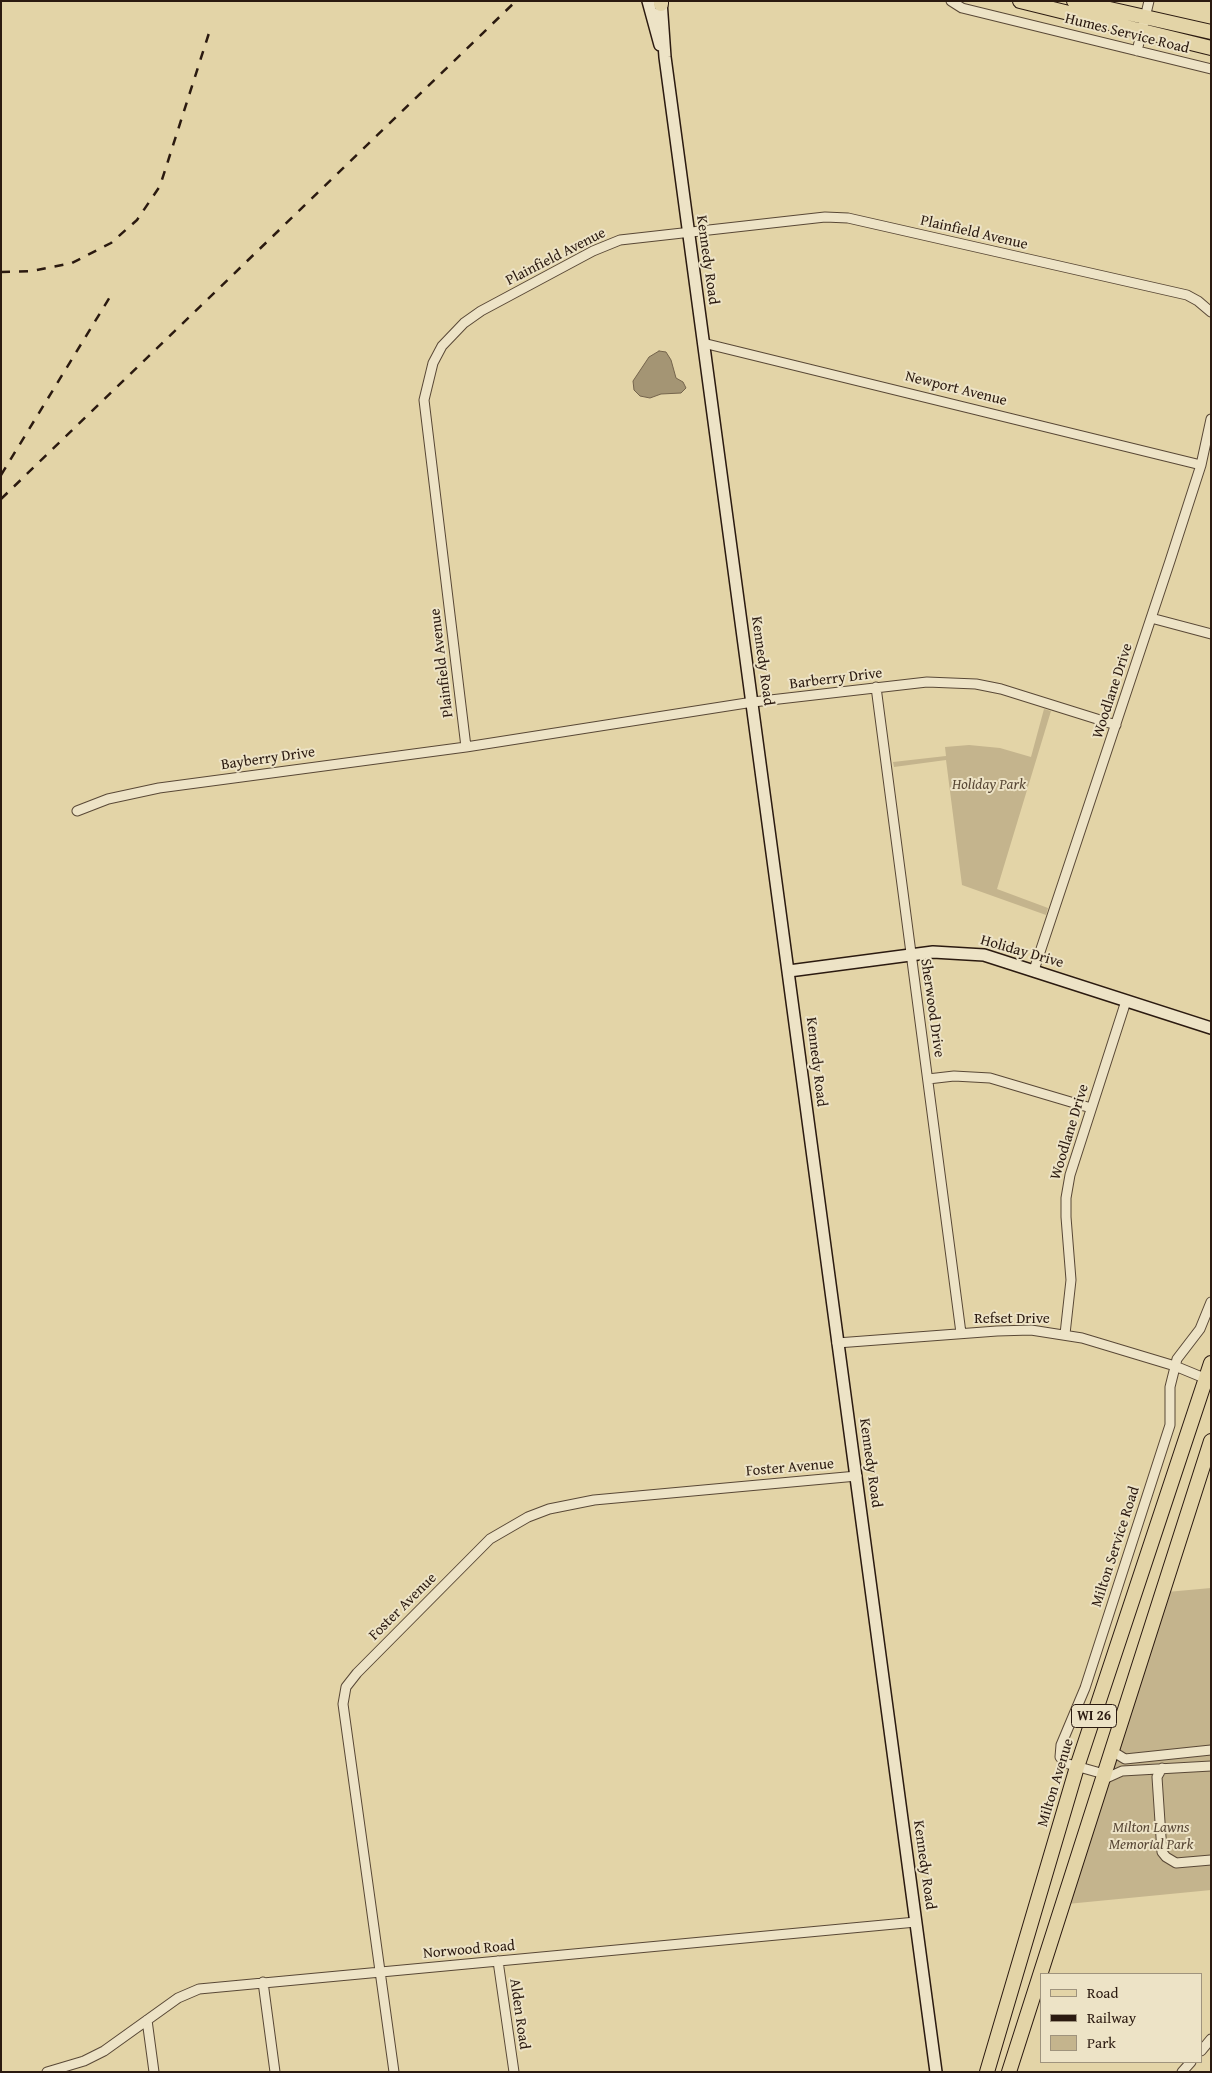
<!DOCTYPE html>
<html>
<head>
<meta charset="utf-8">
<style>
	body { margin:0 }
	#map { position:relative; width:1212px; height:2073px; overflow:hidden; background:#e3d4a7; font-family:"Gentium Book Plus",serif }
	canvas { display:block }
	.frame { position:absolute; inset:0; border:2px solid #2b1a10; pointer-events:none }
	.legend { position:absolute; left:1040px; top:1973px; width:162px; height:90px; box-sizing:border-box; background:#ede3c6; border:1px solid #9f937d; margin:0; padding:6px 9px; list-style:none; font-size:15px; color:#2b1a10 }
	.legend li { display:flex; align-items:center; gap:10px; height:25px }
	.legend b { width:25px; border:1px solid #9f937d }
</style>
</head>
<body>
<div id="map">
<canvas width="1212" height="2073"></canvas>
<div class="frame"></div>
<ul class="legend">
<li><b style="height:6px;background:#e3d4a7"></b>Road</li>
<li><b style="height:6px;background:#2b1a10"></b>Railway</li>
<li><b style="height:14px;background:#c4b48d"></b>Park</li>
</ul>
</div>
<script>
const context = document.querySelector('canvas').getContext('2d');
context.lineJoin = 'round';
function paint(path, color) {
  context.fillStyle = color;
  context.fill(path, 'evenodd');
}
function toPath(rows) {
  const path = new Path2D();
  for (const r of rows) {
    path.moveTo(r[0], r[1]);
    for (let i = 2; i < r.length; i += 2) path.lineTo(r[i], r[i + 1]);
  }
  return path;
}
function strokePath(path, color, width, dash) {
  context.strokeStyle = color;
  context.lineWidth = width;
  context.lineCap = dash ? 'butt' : 'round';
  context.setLineDash(dash || []);
  context.stroke(path);
}
function drawText(font, color, halo, rows, align = 'center') {
  context.font = font + ' "Gentium Book Plus",serif';
  context.lineWidth = 4;
  context.setLineDash([]);
  context.textBaseline = 'middle';
  context.strokeStyle = halo;
  context.fillStyle = color;
  for (const [text, x, y, turn = 0] of rows) {
    context.save();
    context.translate(x, y);
    context.rotate((+turn || 0) * Math.PI / 180);
    context.textAlign = isNaN(turn) ? turn : align;
    if (halo) context.strokeText(text, 0, 0);
    context.fillText(text, 0, 0);
    context.restore();
  }
}
paint(toPath([
	[1044,709,1051,711,997,889,1048,908,1046,915,962,885,946,760,894,767,893,762,946,756,945,747,969,745,1000,748,1031,757],
	[1211,1588,1211,1890,1067,1904,1167,1592]
]), '#c4b48d');
const water = toPath([
	[659,351,666,352,671,360,676,378,683,382,686,388,681,393,661,394,650,398,640,396,634,390,633,381,649,357,659,351]
]);
paint(water, '#a49574');
strokePath(water, '#74644c', 1);
const street = toPath([
	[951,1,962,8,1211,69],
	[1137,51,1149,1],
	[703,343,1201,465],
	[1151,618,1211,634],
	[876,687,961,1333],
	[466,747,424,400,433,363,442,346,464,323,481,311,593,251,620,240,825,217,848,218,1187,295,1198,301,1211,312],
	[77,811,108,799,159,788,466,747,753,702,927,682,976,684,1001,689,1116,725],
	[1034,970,1170,561,1201,465,1211,419],
	[928,1079,954,1076,990,1078,1091,1108],
	[1065,1334,1071,1280,1066,1217,1066,1198,1070,1175,1126,1001],
	[837,1343,997,1331,1031,1330,1082,1338,1175,1366,1209,1380],
	[1112,1751,1125,1759,1211,1750],
	[1162,1768,1157,1777,1162,1852,1166,1857,1176,1863,1211,1860],
	[1104,1774,1065,1763,1060,1757,1061,1745,1085,1688,1170,1425,1170,1387,1177,1359,1200,1329,1211,1302],
	[1102,1780,1122,1771,1211,1766],
	[498,1961,514,2072],
	[263,1982,275,2072],
	[147,2020,154,2072],
	[1201,2051,1211,2039],
	[47,2072,84,2061,104,2051,178,1998,199,1989,916,1922],
	[394,2072,343,1704,346,1687,357,1673,490,1539,528,1517,549,1509,594,1500,857,1476],
	[1182,2072,1191,2062]
]);
const secondary = toPath([
	[648,1,660,45],
	[661,1,665,57,936,2072],
	[789,971,933,952,984,955,1211,1028]
]);
const primary = toPath([
	[1020,1,1211,48],
	[1074,1,1211,32],
	[661,4,661,1],
	[987,2072,1077,1767,1211,1363],
	[1009,2072,1211,1441]
]);
strokePath(street, '#594836', 11);
strokePath(secondary, '#2b1a10', 14);
strokePath(primary, '#2b1a10', 16);
strokePath(street, '#ede3c6', 9);
strokePath(secondary, '#ede3c6', 11);
strokePath(primary, '#e3d4a7', 14);
strokePath(toPath([
	[1,272,32,271,72,263,111,243,137,220,160,186,209,33],
	[1,475,113,292],
	[1,499,516,1]
]), '#2b1a10', 2.5, [9, 9]);
for (const [x, y, w] of [
	[1094,1716,45]
]) {
  const box = new Path2D();
  box.roundRect(x - w / 2, y - 11.5, w, 23, 4);
  context.fillStyle = '#ede3c6';
  context.fill(box);
  strokePath(box, '#2b1a10', 1);
}
drawText('bold 14px', '#2b1a10', null, [
	["WI 26",1094,1716]
]);
drawText('15px', '#2b1a10', '#ede3c6', [
	["Humes Service Road",1127,34,14],
	["Plainfield Avenue",974,233,13],
	["Plainfield Avenue",556,257,-27],
	["Kennedy Road",707,260,82],
	["Newport Avenue",956,389,14],
	["Kennedy Road",762,661,82],
	["Plainfield Avenue",442,663,-97],
	["Barberry Drive",836,679,-7],
	["Woodlane Drive",1113,691,-72],
	["Bayberry Drive",268,759,-8],
	["Holiday Drive",1022,952,16],
	["Sherwood Drive",932,1008,82],
	["Kennedy Road",816,1062,83],
	["Woodlane Drive",1070,1132,-73],
	["Refset Drive",1012,1319],
	["Kennedy Road",870,1463,82],
	["Foster Avenue",790,1468,-5],
	["Milton Service Road",1116,1547,-72],
	["Foster Avenue",403,1607,-45],
	["Milton Avenue",1056,1783,-73],
	["Kennedy Road",924,1865,82],
	["Norwood Road",469,1950,-5],
	["Alden Road",519,2014,82]
]);
drawText('italic 15px', '#594836', '#ede3c6', [
	["Holiday Park",989,785],
	["Milton Lawns",1151,1828],
	["Memorial Park",1151,1845]
]);
</script>
</body>
</html>
